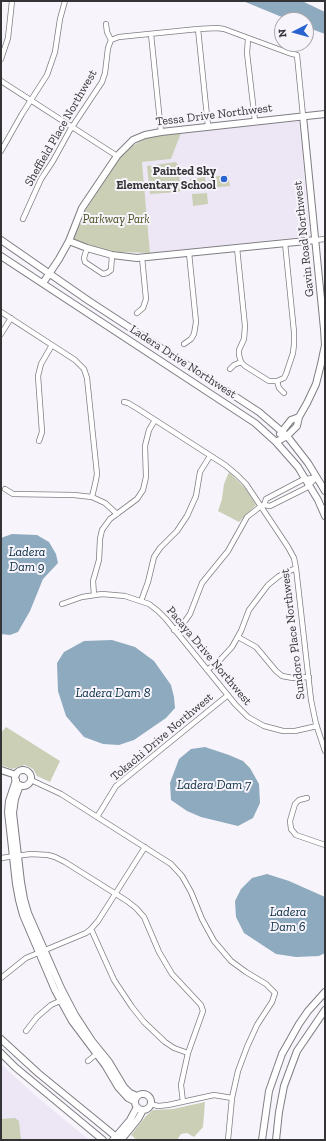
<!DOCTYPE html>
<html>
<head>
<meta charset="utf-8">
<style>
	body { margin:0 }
	#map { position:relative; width:326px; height:1141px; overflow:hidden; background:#f7f4fb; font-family:"Zilla Slab",serif }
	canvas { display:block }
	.frame { position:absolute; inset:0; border:2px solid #343335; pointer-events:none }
	.north { position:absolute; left:274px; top:12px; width:40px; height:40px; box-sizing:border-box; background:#f7f4fb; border:1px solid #a9a7ac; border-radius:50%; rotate:264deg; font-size:11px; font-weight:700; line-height:16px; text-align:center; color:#343335 }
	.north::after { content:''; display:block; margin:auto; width:14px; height:18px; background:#2863d0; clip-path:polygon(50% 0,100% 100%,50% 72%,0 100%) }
</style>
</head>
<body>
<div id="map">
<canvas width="326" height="1141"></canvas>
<div class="frame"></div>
<div class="north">N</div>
</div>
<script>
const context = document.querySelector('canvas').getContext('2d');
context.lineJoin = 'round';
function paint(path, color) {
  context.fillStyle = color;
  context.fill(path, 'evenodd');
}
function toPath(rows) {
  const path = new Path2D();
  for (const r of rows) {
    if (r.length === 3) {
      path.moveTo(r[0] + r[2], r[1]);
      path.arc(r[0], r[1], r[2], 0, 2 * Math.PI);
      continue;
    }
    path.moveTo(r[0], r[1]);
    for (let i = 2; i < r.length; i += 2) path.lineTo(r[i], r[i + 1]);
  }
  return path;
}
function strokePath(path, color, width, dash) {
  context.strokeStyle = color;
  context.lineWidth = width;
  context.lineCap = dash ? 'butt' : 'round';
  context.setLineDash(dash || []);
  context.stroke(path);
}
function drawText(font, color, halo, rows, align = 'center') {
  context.font = font + ' "Zilla Slab",serif';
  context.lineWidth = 4;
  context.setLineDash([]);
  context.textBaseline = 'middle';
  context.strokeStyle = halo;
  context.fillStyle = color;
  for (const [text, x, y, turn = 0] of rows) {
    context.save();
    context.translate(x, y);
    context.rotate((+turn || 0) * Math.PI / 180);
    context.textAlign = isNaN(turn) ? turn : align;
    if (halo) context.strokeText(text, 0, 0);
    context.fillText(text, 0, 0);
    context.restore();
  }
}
paint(toPath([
	[299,121,310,236,150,253,142,162,171,159,181,133],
	[1,1064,35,1095,89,1140,1,1140]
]), '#ede7f5');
paint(toPath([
	[181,133,171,159,142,162,150,253,119,252,98,249,73,239,86,209,121,156,130,147,145,139,152,136],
	[176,162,178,165,181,190,179,192,150,194,147,166],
	[228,175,230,186,210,188,209,177],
	[205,177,207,189,191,190,190,179],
	[207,193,208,204,193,206,192,194],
	[229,472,246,489,256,505,239,522,218,511,222,499,224,484],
	[6,727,60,761,50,782,37,776,33,769,25,765,12,769,1,765,1,733],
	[205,1102,203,1127,194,1137,187,1133,181,1134,177,1140,137,1140,131,1135,146,1116,153,1110,173,1109],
	[15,1118,19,1121,21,1140,1,1140,1,1119]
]), '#cacfb6');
paint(toPath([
	[243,1,302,1,325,12,325,34,306,27,306,20,289,20],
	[12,534,37,535,49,542,56,554,58,563,43,579,30,611,18,632,10,635,1,634,1,538],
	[112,640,135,647,154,661,171,685,174,697,175,708,166,718,134,740,119,745,103,744,84,737,66,716,58,691,57,663,64,652,84,641],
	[205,747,229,755,243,761,250,768,259,784,260,803,253,818,238,826,201,817,187,811,171,800,170,783,179,759,191,749],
	[267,874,289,881,325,897,325,953,319,956,296,957,276,954,244,933,236,917,235,901,241,889,252,878]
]), '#8eaabe');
const street = toPath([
	[198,29,208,126],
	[151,34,161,132],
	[248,39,247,53,255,121],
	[111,40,119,37,198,29,217,28,224,29,289,53,297,55,303,116],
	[1,59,8,38,12,1],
	[1,81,117,156],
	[1,151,22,114,47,75,55,52,60,19,65,1],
	[23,219,41,179,53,161,70,130,102,82,105,73,108,48,111,40,107,32,106,24],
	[316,240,325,239],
	[87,248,84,258,85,262,103,274,107,273,111,270,112,255],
	[237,248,245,326,244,339,239,350,239,355,241,362,245,366,269,381,277,381,279,388,284,393],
	[1,312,75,360,84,369,87,378,97,474,96,480,92,497],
	[137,313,143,308,146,299,142,257],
	[1,334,11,318],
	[184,344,191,339,194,334,196,322,189,253],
	[230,369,234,365,241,362],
	[277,381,284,378,286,374,293,353,294,344,294,332,285,243],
	[124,402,128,403,138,409,225,465,237,475,246,484,288,547,294,558,296,568,311,700,316,724,325,751],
	[39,441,42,432,38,376,41,364,52,345],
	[5,489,13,494,74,495,92,497,105,503,117,514],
	[264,505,266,499,302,480,317,477],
	[94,595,93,581,99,560,100,539,102,530,110,519,137,499,143,490,146,477,145,446,149,430,155,420],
	[141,601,148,582,154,557,160,548,177,531,187,516,196,496,200,472,210,456],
	[62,604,82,597,102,594,125,596,149,604,158,611,166,619,235,704,248,717,264,726,283,731,295,731,317,726],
	[174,630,185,621,190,614,202,583,228,551,247,517,261,506,264,505,270,506,306,488,317,477],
	[238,637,256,647,276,671,282,676,293,678,309,677],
	[207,670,219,661,232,647,241,631,249,610,268,585,279,576,296,568],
	[31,780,61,794,171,864,182,876,191,892,202,919,214,941,231,961,246,972,266,984,275,993,272,1002,257,1025,247,1047,238,1071,232,1098,228,1140],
	[307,798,299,800,295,804,290,821,291,829,296,835,325,845],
	[97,817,116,786,228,695],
	[1,858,31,854,48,855,55,857,65,862,127,901,136,908,144,917,159,952,172,974,201,1005,203,1011,188,1053,181,1085,183,1102],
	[91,929,114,980,132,1007,144,1022,165,1042,174,1048,188,1053],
	[1,978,26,958,86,933,91,929,98,921,145,847],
	[26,1031,37,1017,51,1005,64,999],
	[88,1061,99,1052],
	[151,1104,158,1106,168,1105,214,1095,232,1098]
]);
const secondary = toPath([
	[1,240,89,301,259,412,287,436,308,463,325,491],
	[69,241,87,248,112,255,137,258,316,240],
	[1,256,255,423,276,442,298,467,318,500,325,516],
	[43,283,59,259,69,241,82,208,117,156,133,140,145,135,161,132,325,114],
	[280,434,291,420,299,417],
	[276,442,287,436,297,426,299,417,307,403,316,384,321,364,325,345,324,329,303,116],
	[23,778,8],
	[1,770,16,775],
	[16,780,9,801,8,812,16,884,19,900,23,915,55,990,72,1021,105,1065,118,1087,128,1098,134,1101],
	[20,785,15,799,13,813,21,882,24,899,28,913,61,988,75,1015,92,1041,109,1062,124,1087,130,1093,137,1096],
	[1,1039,38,1073,120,1140],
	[1,1053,15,1067,103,1140],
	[143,1102,8],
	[113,1140,130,1120,137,1107],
	[121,1140,138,1119,143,1110],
	[262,1140,269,1091,282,1054,299,1024,308,1011,325,992],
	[276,1140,279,1112,284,1086,297,1051,325,1010]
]);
strokePath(street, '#807d83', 6);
strokePath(secondary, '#807d83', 8);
strokePath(street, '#fff', 4.5);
strokePath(secondary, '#fff', 6);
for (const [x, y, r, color] of [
	[224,179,4,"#2863d0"]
]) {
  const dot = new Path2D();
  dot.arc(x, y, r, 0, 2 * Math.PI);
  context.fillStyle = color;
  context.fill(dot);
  strokePath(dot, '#f7f4fb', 1.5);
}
drawText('12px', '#343335', '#f7f4fb', [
	["Tessa Drive Northwest",214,115,-7],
	["Sheffield Place Northwest",61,128,-60],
	["Gavin Road Northwest",304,239,-96],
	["Ladera Drive Northwest",183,362,33],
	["Sundoro Place Northwest",293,634,-97],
	["Pacaya Drive Northwest",209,656,50],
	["Tokachi Drive Northwest",162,737,-40]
]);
drawText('bold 12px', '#343335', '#f7f4fb', [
	["Painted Sky",216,172],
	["Elementary School",216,186]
], 'right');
drawText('italic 12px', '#474e1c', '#f7f4fb', [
	["Parkway Park",116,220]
]);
drawText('italic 13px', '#062c43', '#f7f4fb', [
	["Ladera",27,552],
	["Dam 9",27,567],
	["Ladera Dam 8",113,693],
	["Ladera Dam 7",214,785],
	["Ladera",288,912],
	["Dam 6",288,927]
]);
</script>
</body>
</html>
